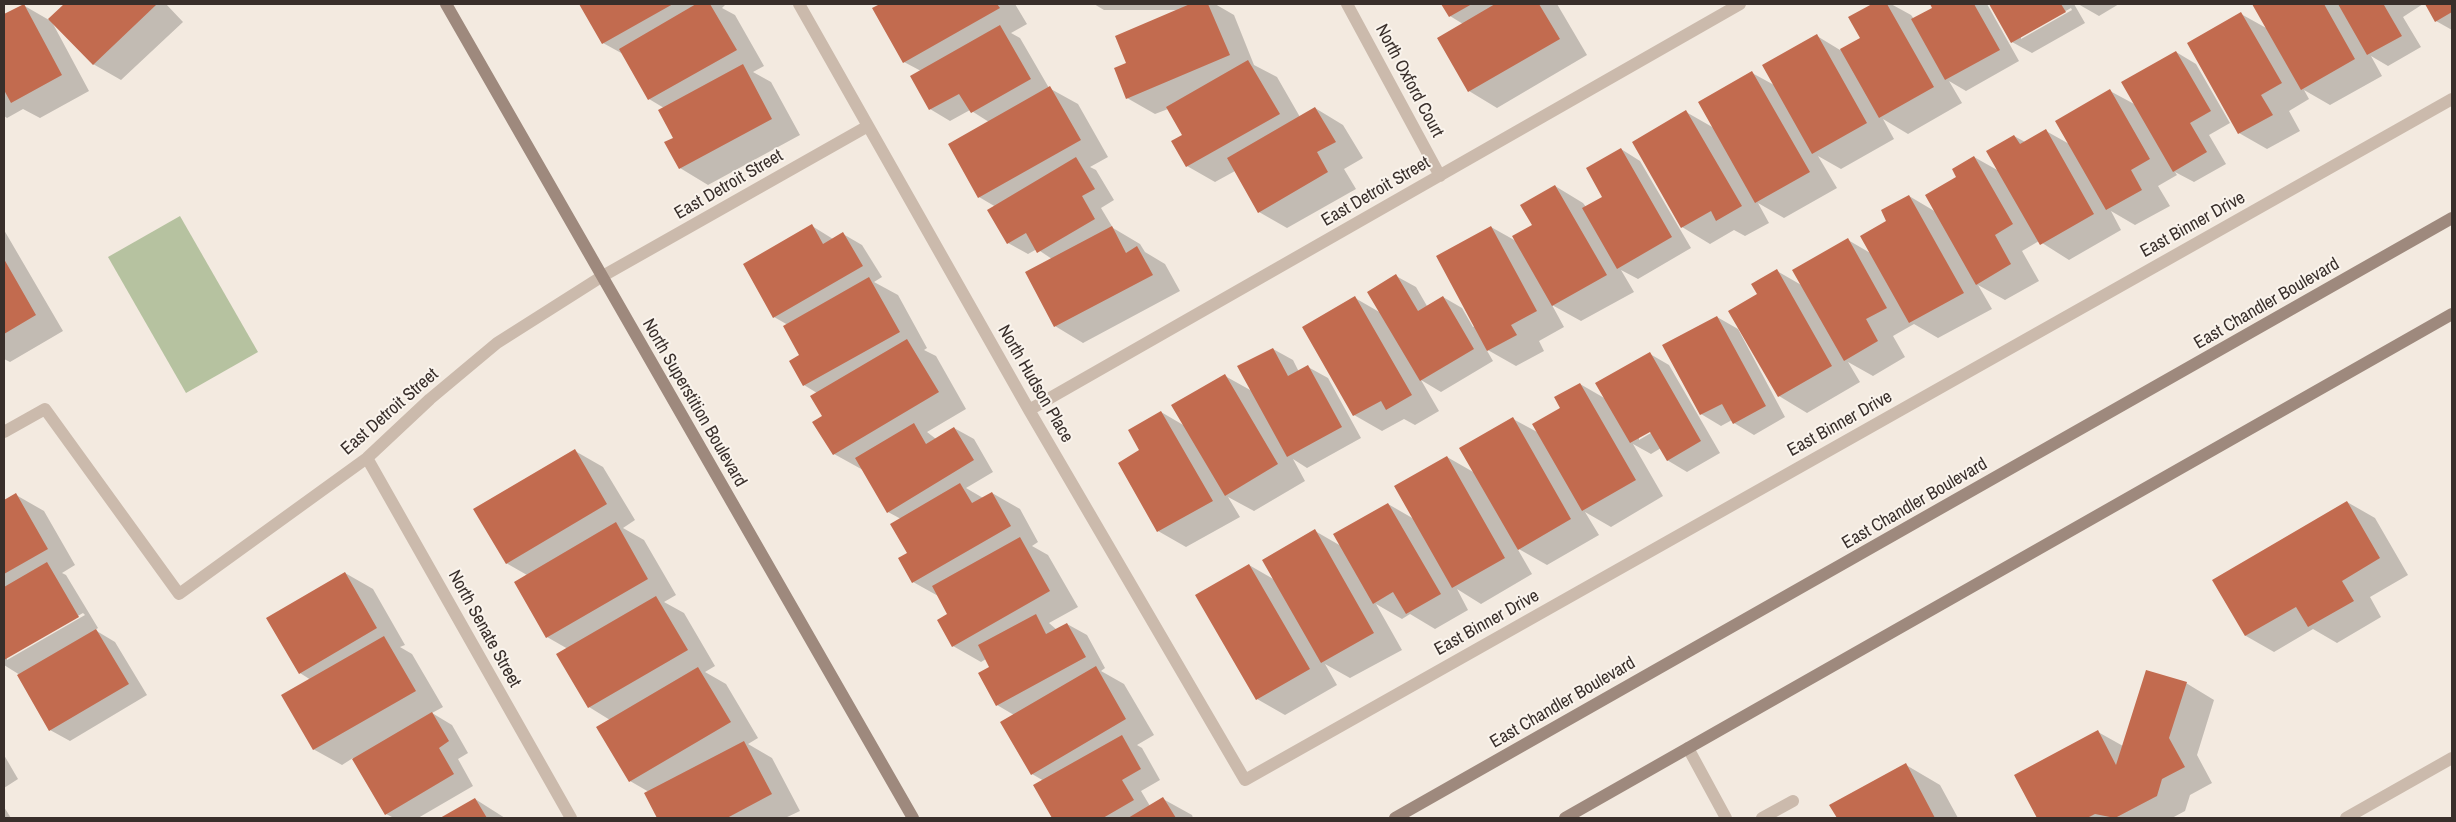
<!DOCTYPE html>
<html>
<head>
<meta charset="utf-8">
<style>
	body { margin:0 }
	#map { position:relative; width:2456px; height:822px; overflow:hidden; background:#f3eae0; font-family:"Archivo Narrow",sans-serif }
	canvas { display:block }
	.frame { position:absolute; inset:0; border:5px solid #392f2b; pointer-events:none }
</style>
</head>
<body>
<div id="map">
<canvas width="2456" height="822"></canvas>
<div class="frame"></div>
</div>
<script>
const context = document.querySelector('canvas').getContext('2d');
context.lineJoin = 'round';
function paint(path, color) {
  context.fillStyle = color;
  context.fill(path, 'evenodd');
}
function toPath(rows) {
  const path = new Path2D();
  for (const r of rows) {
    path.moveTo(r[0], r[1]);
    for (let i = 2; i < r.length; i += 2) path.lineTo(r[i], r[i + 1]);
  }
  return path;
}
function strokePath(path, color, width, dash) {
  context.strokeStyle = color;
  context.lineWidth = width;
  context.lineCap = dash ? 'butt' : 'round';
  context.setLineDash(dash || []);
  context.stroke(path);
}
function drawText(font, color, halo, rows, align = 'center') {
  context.font = font + ' "Archivo Narrow",sans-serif';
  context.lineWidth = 4;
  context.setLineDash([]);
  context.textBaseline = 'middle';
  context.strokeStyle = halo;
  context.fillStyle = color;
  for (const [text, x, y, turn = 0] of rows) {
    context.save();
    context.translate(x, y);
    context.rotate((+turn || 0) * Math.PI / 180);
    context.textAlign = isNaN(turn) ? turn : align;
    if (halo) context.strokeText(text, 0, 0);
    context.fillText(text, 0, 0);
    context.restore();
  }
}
paint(toPath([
	[180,216,258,352,186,393,108,257]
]), '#b6c2a0');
paint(toPath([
	[66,4,166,4,183,22,121,80,93,64,52,22,89,91,40,118,23,109,7,118,4,116,4,15,23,5,49,20],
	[581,4,726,4,722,8,735,15,764,66,753,72,771,82,800,135,708,185,680,168,674,138,664,108,649,99,623,54,603,43],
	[876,4,1015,4,1027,24,1011,33,1020,38,1049,88,1078,104,1108,157,1090,167,1096,170,1114,200,1101,208,1113,228,1140,244,1145,252,1165,264,1180,291,1083,343,1055,326,1052,259,1037,249,1028,254,1008,243,996,207,979,197,989,122,970,110,950,121,930,109,921,71,904,62,879,6],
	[1094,4,1215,4,1234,15,1254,65,1277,77,1300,117,1315,108,1343,125,1363,158,1344,169,1356,189,1287,228,1259,212,1235,171,1215,182,1187,166,1183,135,1168,109,1155,114,1127,98,1128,64,1178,10,1104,10],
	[1443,4,1557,4,1587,55,1497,108,1469,91,1463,24,1450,16],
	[1875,4,1891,4,1911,15,1914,19,1934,8,1931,4,1987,4,2019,61,1966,91,1949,81,1962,103,1908,134,1883,119,1894,139,1841,169,1818,156,1837,188,1784,218,1758,203,1769,223,1745,236,1734,230,1710,244,1682,227,1633,142,1686,112,1714,128,1752,73,1776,86,1817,36,1840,50,1861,38,1850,18],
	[1991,4,2074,4,2085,23,2032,53,2012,42],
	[2071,8,2072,10,2021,39,2021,36],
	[2078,4,2119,4,2099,16],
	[2254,4,2423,4,2403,17,2421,47,2388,66,2371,56,2382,76,2330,105,2304,90,2309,99,2289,111,2300,131,2267,149,2239,133,2241,14,2268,29],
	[2426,4,2452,4,2452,30,2436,21],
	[2176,52,2196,64,2230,123,2209,135,2226,164,2194,182,2175,172,2177,175,2158,186,2170,206,2135,225,2111,211,2121,230,2069,260,2039,241,2022,251,2039,281,2005,300,1978,285,1992,309,1938,338,1914,324,1893,336,1905,357,1873,376,1848,362,1860,382,1807,413,1779,396,1759,294,1777,271,1803,286,1848,240,1872,254,1888,222,1909,196,1936,212,1974,157,1999,171,2014,136,2025,142,2046,131,2071,145,2110,91,2136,105],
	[1621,149,1640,161,1691,248,1638,279,1621,270,1634,292,1581,321,1552,305,1564,327,1539,341,1544,351,1516,366,1486,349,1493,361,1441,392,1421,380,1439,411,1415,425,1404,419,1382,431,1354,415,1355,298,1381,313,1396,276,1416,287,1427,306,1443,297,1462,308,1473,327,1475,326,1491,227,1516,241,1534,225,1555,186,1583,203,1586,207,1604,197],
	[812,226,833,239,843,234,862,245,882,277,874,282,898,295,927,348,924,350,936,356,966,409,927,432,936,439,954,428,974,439,993,472,966,488,983,498,992,493,1020,509,1038,542,1032,546,1048,555,1078,607,1049,623,1057,630,1067,624,1087,635,1105,668,1101,671,1124,684,1154,735,1137,745,1142,748,1160,780,1141,791,1150,806,1163,799,1192,815,1193,818,1054,818,1035,786,1044,781,1032,774,1014,715,997,705,991,668,986,659,981,662,953,646,949,614,940,597,913,582,901,519,888,512,863,470,834,454,817,393,804,385,801,355,788,325,774,317],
	[4,230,63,331,10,362,4,359],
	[1717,317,1738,329,1785,417,1754,435,1734,423,1732,420,1721,426,1701,414,1664,346],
	[1273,349,1293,360,1299,372,1308,367,1328,378,1361,438,1307,468,1293,459,1305,481,1254,511,1228,497,1240,517,1186,547,1158,531,1140,451,1161,412,1185,426,1225,376,1252,391],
	[1650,354,1669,365,1720,453,1687,472,1667,460,1661,448,1651,454,1633,444,1663,496,1611,527,1585,512,1599,535,1547,565,1517,548,1532,574,1481,604,1457,589,1468,610,1435,629,1410,614,1402,619,1376,604,1402,650,1350,678,1325,664,1337,685,1285,715,1257,699,1197,595,1249,565,1275,580,1315,531,1341,546,1388,504,1414,519,1447,457,1475,473,1513,419,1539,433,1580,384,1606,399],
	[1655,428,1656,430,1639,440,1639,437],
	[575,451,603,467,635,520,623,528,644,540,676,595,664,602,684,613,715,666,705,672,726,684,758,738,748,744,772,758,800,811,785,818,659,818,646,794,649,792,630,781,610,720,589,707,568,649,547,637,527,575,506,563],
	[16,495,44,511,75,565,62,573,66,575,98,628,95,630,115,642,147,695,70,741,50,730,20,675,4,665,4,502],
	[83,613,85,615,7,660,7,657],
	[2347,502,2375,518,2408,575,2370,597,2381,617,2337,643,2313,629,2274,652,2246,636,2214,580],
	[345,573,373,589,405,645,400,647,412,654,443,707,432,713,452,725,468,753,458,759,473,786,418,818,394,818,386,814,353,758,342,765,313,749,311,680,300,673],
	[2186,683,2214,700,2197,755,2212,783,2190,795,2185,811,2172,818,2038,818,2015,776,2098,732,2123,746],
	[4,755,18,779,4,788],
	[1906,765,1940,785,1958,818,1838,818,1831,805],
	[475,799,505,818,443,818],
	[4,807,11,818,4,818]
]), '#0003');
paint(toPath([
	[24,4,62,75,11,103,4,90,4,14],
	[64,4,155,4,156,5,93,65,48,19],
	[579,4,673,4,602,44],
	[696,4,710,4,737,50,648,100,619,49],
	[880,4,997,4,1000,8,903,63,872,8],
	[1190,4,1208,4,1230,55,1126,99,1114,68,1126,63,1115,36],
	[1441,4,1472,4,1449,17],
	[1495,4,1539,4,1560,39,1468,92,1437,38],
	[1872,4,1887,4,1934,87,1879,118,1840,49,1860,38,1848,17],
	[1930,4,1974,4,2000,50,1945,80,1911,19,1932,8],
	[1989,4,2061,4,2066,12,2011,43],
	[2252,4,2324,4,2355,59,2301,90],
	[2338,4,2387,4,2384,5,2402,36,2367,55],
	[2425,4,2452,4,2452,12,2435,22],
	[2241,12,2282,83,2261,95,2273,115,2238,134,2187,43],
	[1000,25,1031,79,971,113,959,94,929,110,910,76],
	[1817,34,1867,123,1812,154,1762,65],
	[2176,51,2211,111,2190,123,2207,152,2173,172,2121,82],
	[1248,60,1280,114,1186,167,1171,141,1182,135,1166,107],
	[743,64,772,119,679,169,664,142,673,138,658,110],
	[1752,71,1810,172,1755,203,1698,102],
	[1050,86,1081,140,978,198,948,144],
	[2110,89,2150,159,2131,170,2142,190,2106,210,2055,121],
	[1315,107,1336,142,1317,152,1328,172,1258,213,1227,158],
	[1686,110,1742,206,1716,221,1711,211,1681,228,1632,142],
	[2046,129,2094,214,2040,245,1986,151,2014,135,2020,144],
	[1621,148,1672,237,1617,269,1582,208,1602,197,1586,168],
	[1974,156,2013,224,1995,235,2011,264,1976,285,1925,195,1956,177,1952,169],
	[1076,157,1095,189,1082,196,1095,219,1037,253,1026,233,1007,244,987,210],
	[1555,185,1607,275,1552,306,1512,236,1532,225,1520,205],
	[1909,195,1964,293,1909,323,1860,236,1886,221,1881,210],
	[812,224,823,244,843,232,863,266,773,318,743,264],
	[1112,226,1126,253,1137,246,1153,275,1054,327,1025,272],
	[1491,226,1537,311,1511,325,1517,335,1487,351,1436,256],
	[1848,238,1887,308,1866,319,1878,341,1844,361,1792,270],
	[4,259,36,315,4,334],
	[1777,269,1832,366,1778,397,1728,311,1757,294,1751,284],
	[1396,274,1418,311,1443,296,1474,349,1420,381,1367,292],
	[869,277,900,332,803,386,789,361,799,355,783,326],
	[1355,296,1412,395,1386,410,1381,401,1353,416,1302,327],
	[1717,316,1766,406,1733,424,1722,404,1700,415,1662,345],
	[907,339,939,392,833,455,812,422,822,416,810,396],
	[1273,348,1288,376,1308,365,1342,427,1287,457,1237,366],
	[1650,352,1701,441,1667,461,1650,432,1630,443,1595,383],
	[1225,374,1278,464,1225,496,1171,405],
	[1580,383,1636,480,1582,511,1532,424,1560,408,1554,397],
	[1161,411,1213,501,1157,532,1118,463,1139,450,1128,430],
	[1513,417,1571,519,1518,550,1459,448],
	[914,423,926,444,954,427,974,460,887,513,855,458],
	[575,449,607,504,506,564,473,509],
	[1447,456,1505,558,1452,588,1394,486],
	[960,483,972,503,992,492,1011,526,912,583,898,558,907,553,890,524],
	[16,493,48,549,4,574,4,500],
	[2347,501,2380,558,2342,581,2354,601,2308,627,2296,607,2245,636,2212,580],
	[1388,503,1441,594,1406,614,1393,592,1373,604,1333,534],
	[616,522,648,579,546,638,514,582],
	[1315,529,1374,633,1321,663,1262,560],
	[1020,537,1050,591,952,647,937,620,947,614,932,586],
	[47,562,79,617,4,660,4,587],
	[1249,564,1310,669,1256,700,1195,595],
	[345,572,377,628,299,674,266,618],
	[656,596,688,650,588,708,556,654],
	[1036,614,1046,634,1067,623,1086,657,996,706,978,673,989,667,978,645],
	[96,629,129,684,49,731,17,675],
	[384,636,416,691,313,750,281,695],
	[1096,666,1126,719,1031,775,1000,722],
	[698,667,731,722,629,782,596,727],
	[2146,670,2187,682,2169,738,2185,767,2162,779,2157,796,2115,818,2095,814,2087,818,2037,818,2014,775,2098,730,2116,765],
	[432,712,449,741,439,748,454,774,385,815,352,759],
	[1122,735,1141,769,1122,780,1134,800,1103,818,1052,818,1033,785],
	[744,741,772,794,727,818,657,818,644,793],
	[1906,763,1935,818,1837,818,1829,805],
	[1163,797,1176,818,1128,818],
	[475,798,487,818,440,818]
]), '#c26b4f');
strokePath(toPath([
	[1688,748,1726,818],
	[1762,818,1793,801],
	[2346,818,2452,758]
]), '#cbbaac', 12);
strokePath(toPath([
	[799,4,1029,410,1245,780,2452,99],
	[1347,4,1440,176],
	[1029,410,1740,4],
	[4,432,45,409,179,594,367,458,430,399,497,343,601,277,868,126],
	[367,458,571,818]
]), '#cbbaac', 12);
strokePath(toPath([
	[446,4,913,818],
	[1395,818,2452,218],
	[1565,818,2452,314]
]), '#9e897d', 12);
drawText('18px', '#392f2b', '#faf4ed', [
	["North Oxford Court",1409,81,62],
	["East Detroit Street",729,185,-30],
	["East Detroit Street",1376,192,-30],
	["East Binner Drive",2193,225,-29],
	["East Chandler Boulevard",2267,304,-30],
	["North Hudson Place",1035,384,60],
	["North Superstition Boulevard",694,403,60],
	["East Detroit Street",390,412,-41],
	["East Binner Drive",1840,424,-29],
	["East Chandler Boulevard",1915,504,-30],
	["East Binner Drive",1487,623,-29],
	["North Senate Street",484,629,61],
	["East Chandler Boulevard",1563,703,-30]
]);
</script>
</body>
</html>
